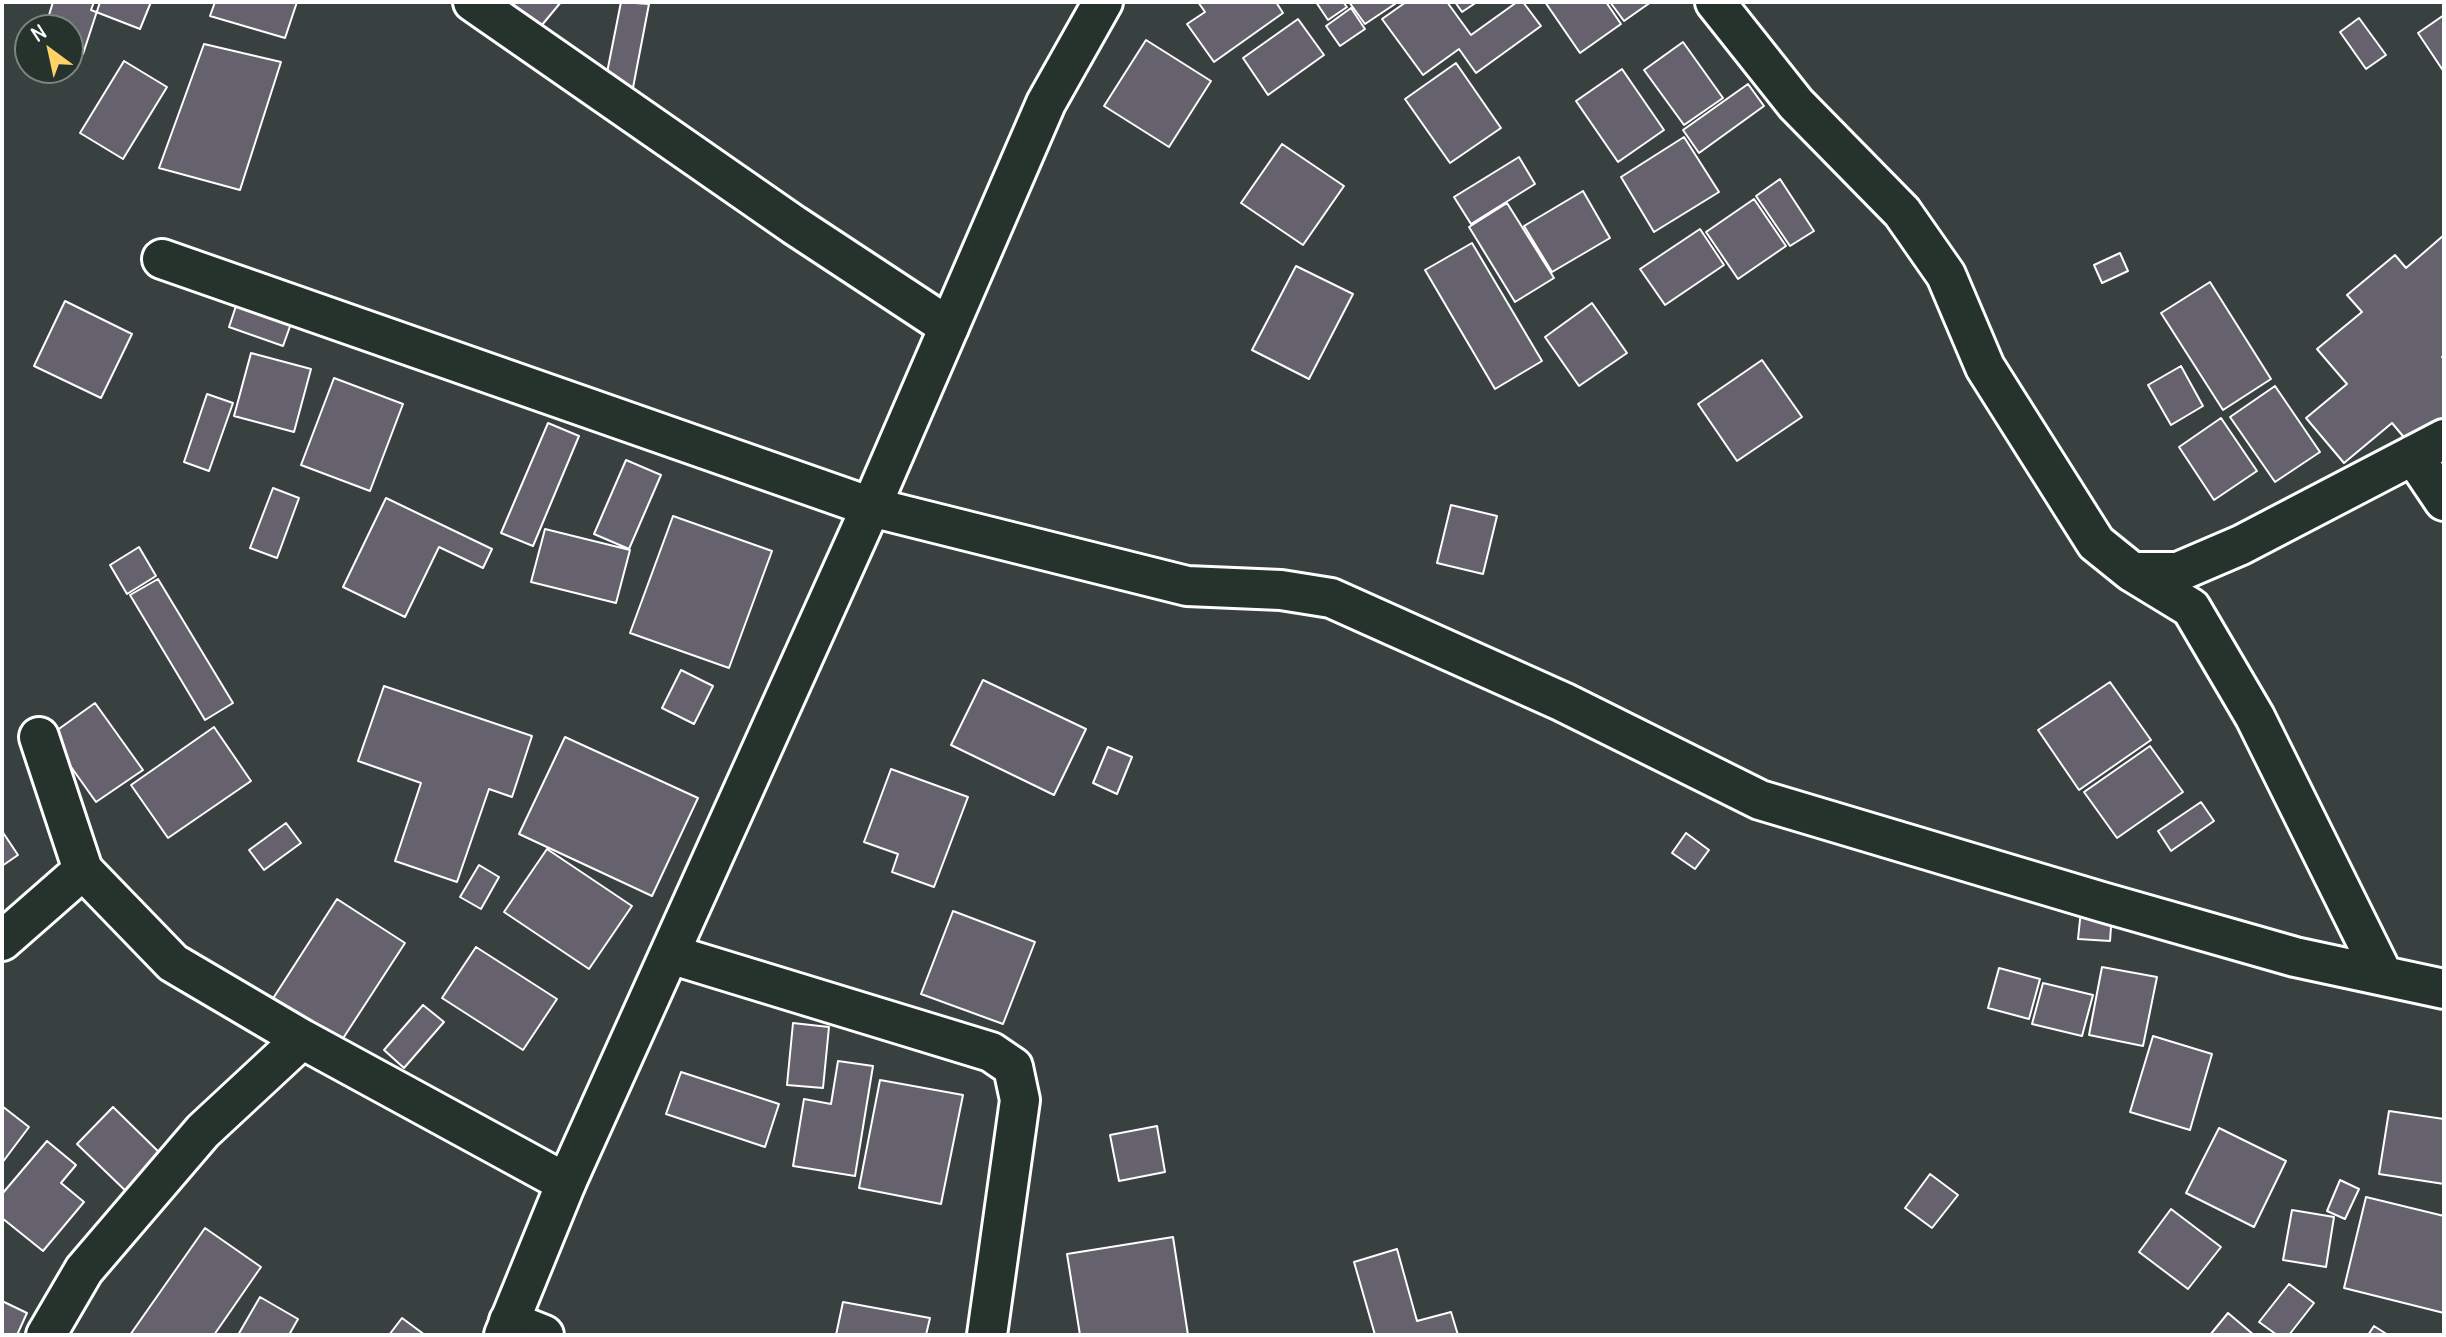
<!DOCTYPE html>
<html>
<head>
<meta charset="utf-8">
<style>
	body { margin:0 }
	#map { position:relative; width:2446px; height:1337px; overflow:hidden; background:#394140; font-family:Delius,sans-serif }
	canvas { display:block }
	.frame { position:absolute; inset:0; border:4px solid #fff; pointer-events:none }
	.north { position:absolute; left:14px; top:14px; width:70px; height:70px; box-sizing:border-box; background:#26332d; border:2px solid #7d8581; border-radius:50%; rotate:327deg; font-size:19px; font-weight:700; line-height:28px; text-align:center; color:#fff }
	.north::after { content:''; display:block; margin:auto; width:24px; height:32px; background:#ffd166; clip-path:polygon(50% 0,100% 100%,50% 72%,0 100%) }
</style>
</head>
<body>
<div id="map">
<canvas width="2446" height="1337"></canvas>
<div class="frame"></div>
<div class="north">N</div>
</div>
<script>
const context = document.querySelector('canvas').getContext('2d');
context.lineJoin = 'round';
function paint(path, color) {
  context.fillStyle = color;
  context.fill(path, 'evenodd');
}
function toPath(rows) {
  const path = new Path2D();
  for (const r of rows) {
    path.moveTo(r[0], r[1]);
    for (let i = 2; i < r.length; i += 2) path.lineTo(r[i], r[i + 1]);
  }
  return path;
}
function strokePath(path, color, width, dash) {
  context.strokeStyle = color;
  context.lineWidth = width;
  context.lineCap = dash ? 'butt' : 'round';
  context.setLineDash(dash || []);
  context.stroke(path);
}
const building = toPath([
	[53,2,100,2,83,54,70,51,70,28,45,28,53,2],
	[94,2,151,2,140,29,91,10,94,2],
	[215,2,297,2,285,38,210,16,215,2],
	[488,2,561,2,532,37,488,2],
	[621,2,649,4,632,93,604,88,621,2],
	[1198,2,1276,2,1283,13,1214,62,1187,24,1205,12,1198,2],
	[1316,2,1343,2,1347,7,1328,20,1316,2],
	[1349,2,1398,2,1365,24,1349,2],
	[1406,2,1447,2,1471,35,1517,2,1523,2,1541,26,1476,73,1459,49,1423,75,1382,19,1406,2],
	[1455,2,1477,2,1462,12,1455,2],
	[1545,2,1606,2,1621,24,1580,53,1545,2],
	[1610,2,1651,2,1624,21,1610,2],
	[1351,8,1365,29,1340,46,1326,26,1351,8],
	[2444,15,2444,72,2418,33,2444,15],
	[2359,18,2386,55,2366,69,2340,32,2359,18],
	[1298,19,1324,55,1268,95,1243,58,1298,19],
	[1146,40,1211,81,1169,147,1104,106,1146,40],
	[1683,42,1723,98,1684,125,1644,70,1683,42],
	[204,44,281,62,240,190,159,168,204,44],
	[124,61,167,87,123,159,80,133,124,61],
	[1456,63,1501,128,1450,163,1405,99,1456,63],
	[1622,69,1664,130,1618,162,1576,101,1622,69],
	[1748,84,1764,106,1699,153,1683,130,1748,84],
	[1684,137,1719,192,1654,232,1621,177,1684,137],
	[1282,144,1344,186,1303,245,1241,203,1282,144],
	[1519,157,1535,184,1471,224,1454,197,1519,157],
	[1780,179,1814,231,1790,246,1756,196,1780,179],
	[1583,191,1610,238,1552,272,1524,226,1583,191],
	[1754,199,1786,246,1738,279,1706,232,1754,199],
	[1507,203,1554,278,1515,302,1469,227,1507,203],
	[1700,229,1724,265,1665,305,1640,269,1700,229],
	[2444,235,2444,355,2442,357,2444,360,2444,443,2423,460,2392,423,2344,463,2306,418,2347,384,2317,349,2362,312,2347,295,2395,255,2406,268,2444,235],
	[1472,243,1542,361,1495,389,1425,270,1472,243],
	[2120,253,2128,271,2102,283,2094,265,2120,253],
	[1296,266,1353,294,1309,379,1252,350,1296,266],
	[2210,282,2271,379,2223,410,2161,313,2210,282],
	[238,300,293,318,283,346,229,327,238,300],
	[65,301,132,334,101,398,34,366,65,301],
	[1592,303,1627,353,1579,386,1545,337,1592,303],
	[251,353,311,369,294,432,234,416,251,353],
	[1762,360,1802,417,1737,461,1698,404,1762,360],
	[2181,366,2203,406,2171,425,2148,385,2181,366],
	[334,378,403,404,370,491,301,465,334,378],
	[2275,386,2320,452,2275,482,2230,417,2275,386],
	[207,394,233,403,209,471,184,462,207,394],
	[2221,418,2257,471,2214,500,2179,447,2221,418],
	[548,423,579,436,533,546,501,533,548,423],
	[626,460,661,475,629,549,594,534,626,460],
	[273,488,299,498,277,558,250,548,273,488],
	[386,498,492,549,483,568,439,547,405,617,343,587,386,498],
	[1451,505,1497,516,1483,574,1437,563,1451,505],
	[673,516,772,551,729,668,630,633,673,516],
	[545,529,630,550,616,603,531,582,545,529],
	[139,547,156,576,127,594,110,565,139,547],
	[158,579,233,703,205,720,130,595,158,579],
	[681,670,713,686,694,724,662,708,681,670],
	[983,680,1086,729,1054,795,951,745,983,680],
	[2110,682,2151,740,2079,790,2038,730,2110,682],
	[384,686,532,736,512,797,489,789,457,882,395,861,421,783,358,761,384,686],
	[95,703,143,770,96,802,49,736,95,703],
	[214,727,251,781,168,838,131,785,214,727],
	[565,737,698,798,652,896,519,834,565,737],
	[2150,746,2183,792,2117,838,2084,792,2150,746],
	[1108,747,1132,757,1117,794,1093,783,1108,747],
	[891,769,968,797,934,887,892,872,898,854,864,842,891,769],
	[2201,802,2214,821,2171,851,2158,831,2201,802],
	[286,823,301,843,264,870,249,850,286,823],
	[2,831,18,855,2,866,2,831],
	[1686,833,1709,850,1695,869,1672,853,1686,833],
	[547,849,632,906,589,969,504,912,547,849],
	[479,865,499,877,481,909,460,897,479,865],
	[337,899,405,943,340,1043,272,1000,337,899],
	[2081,910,2112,913,2110,941,2078,939,2081,910],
	[953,911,1035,942,1003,1024,921,994,953,911],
	[476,947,557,999,523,1050,442,998,476,947],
	[2102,967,2157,977,2143,1046,2089,1035,2102,967],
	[1999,968,2040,979,2029,1019,1988,1008,1999,968],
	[2043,983,2093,995,2082,1036,2032,1024,2043,983],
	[423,1005,444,1022,404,1068,384,1050,423,1005],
	[793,1023,829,1027,823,1088,787,1085,793,1023],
	[2153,1036,2212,1054,2190,1130,2130,1112,2153,1036],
	[838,1061,873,1066,855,1176,793,1166,804,1099,831,1104,838,1061],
	[681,1072,779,1104,765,1147,666,1114,681,1072],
	[880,1080,963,1095,941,1204,859,1188,880,1080],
	[2,1106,29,1127,2,1163,2,1106],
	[113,1107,167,1160,131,1196,77,1144,113,1107],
	[2389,1111,2444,1119,2444,1184,2379,1174,2389,1111],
	[1157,1126,1165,1172,1119,1181,1110,1135,1157,1126],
	[2219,1128,2286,1161,2254,1227,2186,1193,2219,1128],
	[47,1141,76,1165,61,1183,84,1202,43,1251,2,1218,2,1194,47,1141],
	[1930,1174,1958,1195,1932,1228,1905,1208,1930,1174],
	[2340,1180,2359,1189,2345,1219,2327,1211,2340,1180],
	[2366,1197,2444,1216,2444,1313,2344,1288,2366,1197],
	[2171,1209,2221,1247,2188,1289,2139,1252,2171,1209],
	[2292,1210,2334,1217,2326,1267,2283,1260,2292,1210],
	[205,1228,261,1267,214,1335,130,1335,205,1228],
	[1173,1237,1188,1335,1080,1335,1067,1254,1173,1237],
	[1397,1249,1417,1321,1451,1312,1458,1335,1375,1335,1354,1262,1397,1249],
	[2289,1284,2314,1303,2289,1335,2277,1335,2259,1322,2289,1284],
	[260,1297,298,1319,289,1335,238,1335,260,1297],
	[2,1301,27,1313,17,1335,2,1335,2,1301],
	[843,1302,930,1318,926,1335,836,1335,843,1302],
	[2228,1313,2254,1335,2210,1335,2228,1313],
	[402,1318,425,1335,389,1335,402,1318],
	[2374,1326,2388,1335,2368,1335,2374,1326]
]);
paint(building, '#65626e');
strokePath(building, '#fff', 2);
const street = toPath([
	[473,2,794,225,949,327],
	[1715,2,1796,104,1902,212,1946,275,1985,367,2096,543,2132,572,2178,572,2241,545,2444,439],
	[162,259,871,507,1187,586,1281,590,1331,598,1563,702,1760,800,2102,902,2295,957,2444,989],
	[2413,455,2444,501],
	[2132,572,2191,608,2255,717,2383,975],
	[39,737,83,870,173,963,302,1039,566,1183],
	[2,941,83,870],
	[670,954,991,1052,1013,1067,1020,1100,987,1335],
	[509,1321,544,1335],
	[46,1335,84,1270,203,1131,302,1039]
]);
const secondary = toPath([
	[504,1335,566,1183,871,507,1046,103,1103,2]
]);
strokePath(street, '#fff', 44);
strokePath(secondary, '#fff', 44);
strokePath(street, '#26332d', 38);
strokePath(secondary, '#26332d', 38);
</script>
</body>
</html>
